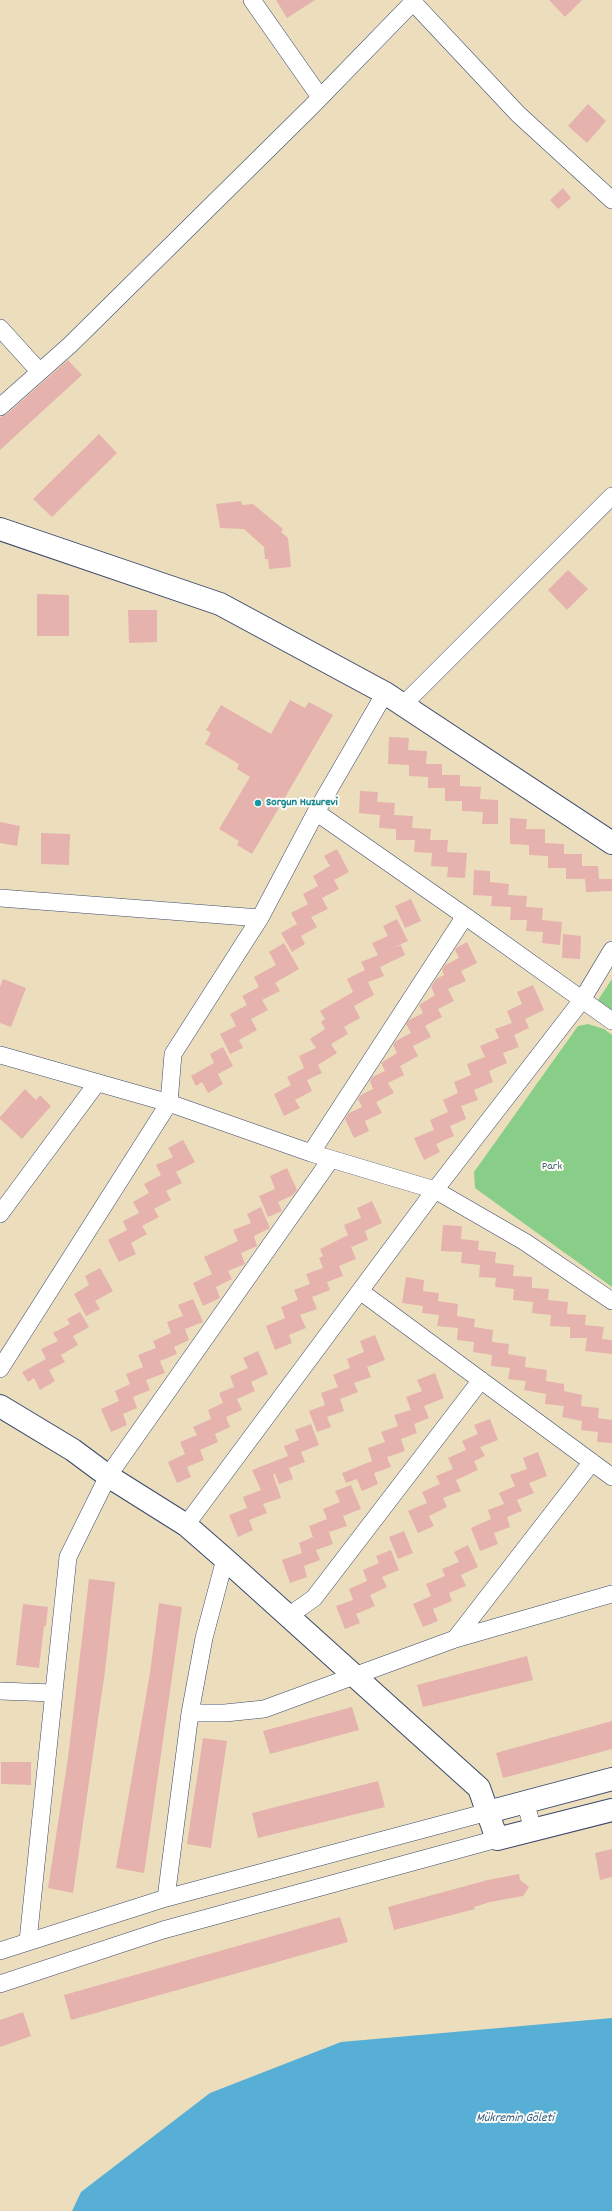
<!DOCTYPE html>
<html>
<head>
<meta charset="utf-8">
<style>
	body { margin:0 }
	canvas { display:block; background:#ecdebc }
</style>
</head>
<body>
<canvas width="612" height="2211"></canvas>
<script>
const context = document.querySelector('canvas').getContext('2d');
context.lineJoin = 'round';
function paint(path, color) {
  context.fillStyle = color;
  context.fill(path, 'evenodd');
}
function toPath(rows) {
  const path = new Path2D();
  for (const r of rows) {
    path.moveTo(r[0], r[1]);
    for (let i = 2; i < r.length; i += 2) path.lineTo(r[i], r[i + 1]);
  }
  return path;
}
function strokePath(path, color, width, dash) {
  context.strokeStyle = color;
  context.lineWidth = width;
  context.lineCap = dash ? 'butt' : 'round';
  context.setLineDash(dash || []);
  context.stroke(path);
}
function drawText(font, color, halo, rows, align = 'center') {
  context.font = font + ' Dekko,sans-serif';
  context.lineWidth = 4;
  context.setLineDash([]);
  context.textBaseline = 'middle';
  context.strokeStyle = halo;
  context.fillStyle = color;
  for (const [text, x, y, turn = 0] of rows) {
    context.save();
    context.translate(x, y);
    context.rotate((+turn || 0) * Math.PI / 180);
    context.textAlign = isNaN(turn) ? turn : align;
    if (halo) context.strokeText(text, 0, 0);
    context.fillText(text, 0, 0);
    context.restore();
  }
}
paint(toPath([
	[612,979,612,1010,598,1000],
	[588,1024,604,1029,612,1035,612,1287,475,1188,474,1172,578,1026]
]), '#88ce88');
paint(toPath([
	[612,2018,612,2211,72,2211,81,2192,210,2093,341,2042]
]), '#58afd5');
paint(toPath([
	[276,0,315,0,287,18],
	[549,0,582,0,565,17],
	[588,104,606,121,587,143,568,126],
	[563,188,571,198,558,209,550,200],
	[68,360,82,375,0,450,0,417,7,414],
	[99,434,117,453,52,517,33,499],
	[241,501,242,505,253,504,283,529,281,532,288,538,291,567,269,569,268,559,265,559,264,547,244,529,220,528,216,504],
	[568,570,588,589,567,610,548,590],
	[37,594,69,595,69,636,37,636],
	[128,610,157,610,157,642,129,643],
	[290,700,305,708,309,702,333,715,252,854,237,845,239,841,219,829,250,777,237,769,239,764,205,744,211,733,206,730,221,705,271,734],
	[389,737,409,738,408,750,427,751,426,764,442,764,442,775,460,775,460,786,481,787,480,799,498,800,498,824,482,824,483,812,462,811,462,801,445,801,445,788,428,788,428,777,409,776,409,765,388,764],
	[360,791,378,792,377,802,395,803,394,815,413,816,412,828,431,829,430,840,448,840,447,852,467,853,465,878,447,877,448,867,431,866,432,853,414,852,415,840,396,840,396,829,379,828,380,815,359,813],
	[510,818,527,819,526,829,545,829,545,843,564,844,564,854,582,854,582,866,598,866,599,879,612,879,612,891,586,892,585,879,566,879,566,868,548,868,548,856,529,855,529,845,510,844],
	[0,822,20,826,17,846,0,843],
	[41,833,70,834,69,865,41,864],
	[337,849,349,872,334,880,339,889,322,898,328,909,311,917,317,927,301,936,305,944,292,952,281,933,297,924,291,913,308,904,303,894,318,886,313,876,330,866,324,856],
	[474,870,490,871,490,882,509,884,508,895,527,896,526,907,543,908,542,920,562,922,560,945,542,943,543,932,526,931,527,920,510,920,511,907,491,906,492,896,473,895],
	[411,899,421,921,405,928,395,906],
	[397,919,408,941,390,949,401,945,405,955,380,967,384,976,368,982,374,995,354,1006,360,1018,344,1027,348,1034,331,1044,337,1053,318,1065,322,1073,307,1080,312,1091,295,1100,300,1108,284,1116,274,1094,291,1085,287,1077,304,1068,299,1056,316,1048,310,1039,325,1029,321,1022,325,1019,320,1011,353,992,347,979,365,970,361,962,378,955,372,943,388,936,383,926],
	[563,934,581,936,580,959,562,958],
	[467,942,477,963,461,971,466,981,448,989,454,1001,438,1009,442,1017,425,1026,431,1037,413,1046,418,1056,400,1066,404,1075,388,1083,394,1093,376,1102,382,1113,365,1121,369,1131,354,1138,345,1119,349,1113,362,1107,358,1099,361,1095,373,1089,370,1081,372,1077,385,1071,381,1063,397,1053,393,1045,396,1041,411,1033,406,1024,409,1020,423,1013,419,1005,435,995,431,987,436,979,444,975,442,970,445,965,459,958,455,950,456,948],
	[284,943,299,969,275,983,280,991,262,1000,268,1010,251,1019,257,1030,239,1040,243,1048,230,1054,220,1034,236,1026,230,1014,247,1005,242,996,259,987,254,977,276,965,269,952],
	[3,979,26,988,11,1027,0,1023,0,987],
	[533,985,544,1010,525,1019,529,1028,514,1035,519,1047,503,1053,507,1063,489,1071,493,1082,474,1090,478,1100,461,1106,466,1119,450,1126,454,1136,436,1144,440,1152,424,1160,414,1138,434,1130,430,1120,448,1112,443,1100,458,1093,454,1082,471,1075,467,1064,485,1057,480,1046,499,1038,495,1029,512,1023,507,1011,522,1004,517,992],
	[223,1047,233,1066,218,1074,223,1084,208,1093,202,1082,196,1086,191,1076,214,1063,210,1054],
	[25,1089,36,1100,40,1095,51,1106,22,1139,0,1119,0,1117],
	[183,1140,195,1162,176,1172,182,1183,166,1191,171,1200,154,1209,159,1217,142,1226,147,1234,131,1243,136,1254,119,1262,108,1240,127,1230,123,1221,139,1213,133,1202,149,1193,144,1184,161,1175,156,1165,173,1157,168,1148],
	[287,1168,297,1190,293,1195,278,1202,282,1211,268,1217,259,1196,275,1189,270,1176],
	[372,1201,382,1223,365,1231,368,1240,351,1247,356,1259,339,1266,343,1276,327,1282,330,1290,312,1297,317,1309,300,1315,306,1328,289,1335,292,1343,275,1350,266,1326,285,1318,281,1307,298,1300,294,1290,310,1284,306,1274,323,1268,319,1258,323,1256,320,1249,348,1235,344,1225,361,1218,357,1208],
	[261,1207,270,1228,254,1236,257,1246,241,1253,245,1264,228,1271,232,1279,216,1287,220,1298,203,1306,193,1283,212,1274,204,1257,238,1241,233,1230,251,1223,247,1214],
	[443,1225,462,1226,461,1239,479,1241,478,1250,496,1252,495,1263,514,1265,513,1276,532,1277,532,1288,549,1289,548,1300,568,1302,567,1314,586,1315,585,1325,604,1327,602,1339,612,1340,612,1354,585,1351,587,1338,570,1338,570,1327,550,1326,551,1315,532,1313,533,1302,513,1300,514,1289,495,1287,496,1278,479,1277,480,1265,461,1263,462,1252,441,1251],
	[100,1268,113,1291,95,1301,100,1309,86,1316,74,1294,89,1285,85,1276],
	[406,1277,424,1280,423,1291,439,1293,438,1301,458,1304,457,1316,475,1319,474,1327,493,1330,492,1342,509,1344,508,1354,526,1357,525,1367,547,1370,546,1381,564,1384,564,1391,582,1395,581,1406,599,1408,598,1418,612,1420,612,1443,597,1442,598,1432,581,1430,582,1421,562,1417,564,1406,545,1404,546,1394,524,1390,526,1381,508,1379,510,1368,491,1366,492,1355,473,1352,474,1342,457,1340,458,1328,437,1326,439,1315,422,1313,423,1306,402,1303],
	[193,1299,203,1322,185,1329,189,1340,174,1347,177,1354,160,1361,165,1373,146,1380,150,1390,133,1397,137,1408,123,1414,127,1425,111,1432,101,1409,119,1401,115,1391,130,1384,126,1374,143,1367,138,1355,156,1348,153,1341,171,1333,167,1322,183,1316,178,1305],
	[80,1312,89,1327,73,1336,78,1345,61,1355,65,1362,49,1370,55,1381,40,1390,34,1378,28,1382,22,1372,46,1359,41,1349,58,1341,53,1333,70,1324,67,1319],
	[375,1335,385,1360,367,1367,371,1377,354,1383,358,1392,340,1399,344,1411,327,1417,331,1427,317,1432,309,1411,325,1405,321,1393,338,1387,333,1375,350,1368,347,1359,364,1352,360,1341],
	[258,1351,268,1374,251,1382,255,1391,237,1399,242,1410,226,1417,230,1427,215,1434,218,1442,200,1450,204,1460,187,1467,191,1477,177,1483,168,1462,185,1454,180,1442,197,1435,193,1427,211,1419,208,1410,223,1403,219,1393,234,1387,230,1376,248,1368,243,1358],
	[435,1373,444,1398,424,1406,429,1418,414,1424,417,1433,401,1439,405,1451,387,1457,391,1467,374,1473,378,1484,362,1491,357,1479,346,1483,342,1473,372,1461,368,1448,385,1442,381,1432,398,1426,394,1415,411,1410,406,1397,422,1391,417,1380],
	[490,1419,498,1440,480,1447,485,1456,474,1461,478,1470,456,1480,461,1491,443,1498,447,1507,429,1516,434,1526,418,1533,408,1511,427,1503,422,1492,440,1484,436,1476,453,1469,448,1458,466,1450,462,1441,478,1434,474,1425],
	[311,1424,319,1445,301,1452,305,1462,289,1468,293,1479,279,1484,275,1474,273,1474,281,1498,263,1504,267,1513,249,1520,253,1530,238,1537,229,1515,247,1508,243,1497,261,1490,252,1470,288,1456,284,1446,299,1440,295,1430],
	[538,1452,547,1476,529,1483,534,1493,517,1500,522,1511,507,1517,510,1527,494,1533,498,1544,480,1551,471,1528,491,1519,488,1510,504,1504,499,1493,515,1486,510,1475,527,1469,523,1458],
	[351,1485,361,1509,343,1516,347,1526,329,1532,333,1544,316,1550,320,1560,304,1566,307,1577,290,1583,282,1560,302,1553,299,1543,313,1537,309,1526,327,1519,323,1509,340,1502,335,1491],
	[404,1531,413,1553,398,1559,389,1537],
	[468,1545,478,1567,461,1575,466,1586,449,1593,452,1601,433,1609,438,1621,423,1627,413,1604,431,1596,426,1584,445,1576,442,1569,459,1562,454,1552],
	[391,1550,399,1570,382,1577,387,1587,370,1595,375,1606,356,1614,360,1623,345,1629,336,1606,353,1600,349,1589,367,1581,363,1570,379,1563,376,1556],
	[89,1579,115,1582,105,1671,73,1893,48,1888,68,1758],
	[159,1603,182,1607,144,1873,116,1868,150,1673],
	[23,1604,48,1607,46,1626,44,1626,39,1668,16,1665],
	[527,1656,533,1680,423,1707,417,1685],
	[352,1707,359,1730,270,1754,263,1731],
	[612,1721,612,1749,503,1778,496,1753],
	[203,1738,227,1741,211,1848,187,1844],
	[1,1762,31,1762,31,1785,1,1784],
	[378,1781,385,1807,258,1838,252,1813],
	[612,1849,612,1877,600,1880,595,1853],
	[519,1874,520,1880,529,1887,523,1896,490,1902,474,1907,475,1909,394,1930,388,1907,488,1880],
	[340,1917,348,1942,71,2020,64,1995],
	[23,2012,31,2036,0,2047,0,2020]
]), '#e5b2ae');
const street = toPath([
	[252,0,320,97],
	[411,0,518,114,612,200],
	[0,328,39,371],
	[0,407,70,345,311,107,415,0],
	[403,705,612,496],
	[316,812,465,916,612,1021],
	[0,898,260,918],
	[0,1055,169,1103,311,1153,435,1190,525,1242,612,1301],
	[311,1153,465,916],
	[0,1214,97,1083],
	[360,1291,612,1477],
	[0,1369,169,1103,173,1054,260,918,316,812,385,693],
	[186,1525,435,1190,582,1000,612,950],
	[290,1615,314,1598,481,1380],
	[455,1639,592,1462],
	[0,1691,53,1693],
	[190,1713,225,1713,264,1709,455,1639,612,1594],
	[525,1802,533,1829],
	[166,1898,190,1713,204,1638,225,1559],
	[28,1941,68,1557,108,1476,331,1159],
	[0,1951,166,1898,488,1812],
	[0,1984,163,1930,497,1839]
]);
const secondary = toPath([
	[0,529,220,604,385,693,612,843],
	[0,1406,73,1450,108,1476,186,1525,225,1559,479,1788,497,1839,612,1810],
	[488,1812,612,1779]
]);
strokePath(street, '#3a496c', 18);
strokePath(secondary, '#3a496c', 24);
strokePath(street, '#fff', 17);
strokePath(secondary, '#fff', 22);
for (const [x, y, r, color] of [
	[258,803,4,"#0f9aa8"]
]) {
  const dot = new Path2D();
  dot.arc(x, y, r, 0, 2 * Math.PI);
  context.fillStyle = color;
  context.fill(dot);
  strokePath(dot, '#fdfcf7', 1.5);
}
drawText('bold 12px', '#0d838f', '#fdfcf7', [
	["Sorgun Huzurevi",266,803]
], 'left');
drawText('12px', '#3c5f6b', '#fdfcf7', [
	["Park",552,1167]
]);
drawText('italic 13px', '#305c88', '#fdfcf7', [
	["Mükremin Göleti",515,2119]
]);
</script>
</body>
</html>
